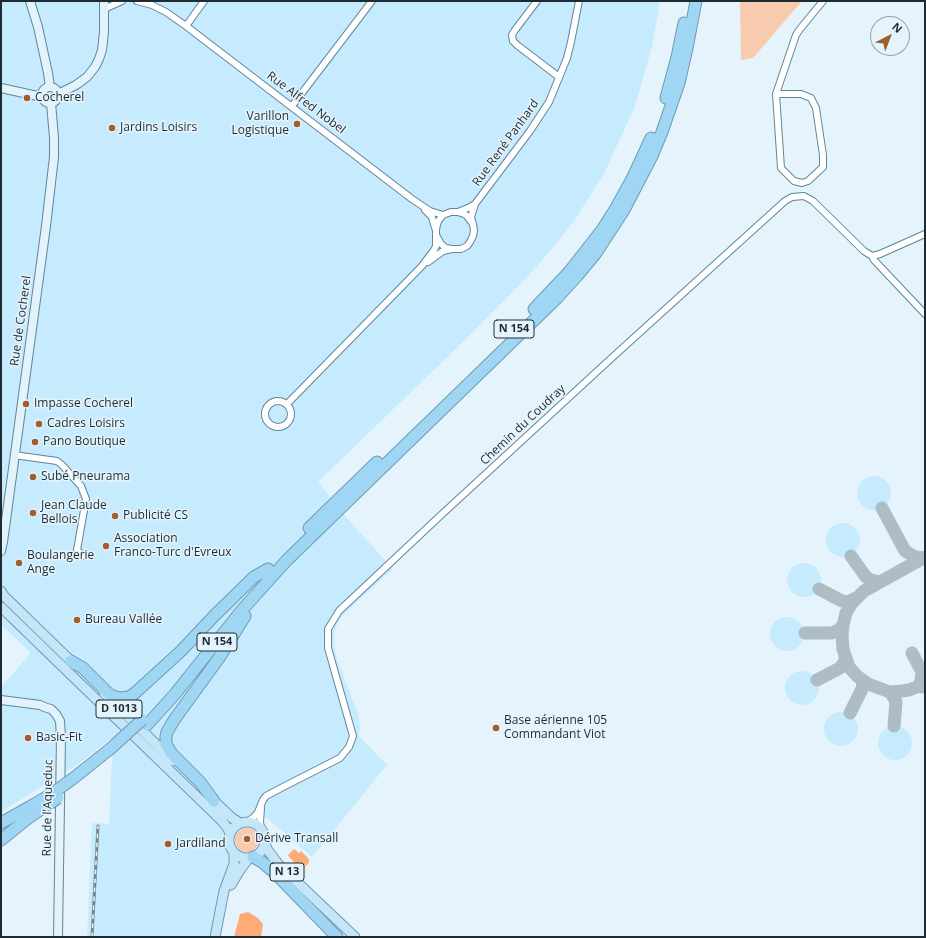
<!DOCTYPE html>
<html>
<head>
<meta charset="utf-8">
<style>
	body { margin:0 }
	#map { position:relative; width:926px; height:938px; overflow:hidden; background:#e5f4fc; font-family:"Open Sans",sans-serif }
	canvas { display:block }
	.frame { position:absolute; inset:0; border:2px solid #1d2c33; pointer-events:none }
	.north { position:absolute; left:870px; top:16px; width:40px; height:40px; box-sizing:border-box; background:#e5f4fc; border:1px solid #95a4ac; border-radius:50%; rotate:42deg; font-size:11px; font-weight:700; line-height:16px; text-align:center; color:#1d2c33 }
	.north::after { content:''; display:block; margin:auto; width:14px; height:18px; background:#a15e2d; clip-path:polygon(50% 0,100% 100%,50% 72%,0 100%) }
</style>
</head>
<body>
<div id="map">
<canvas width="926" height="938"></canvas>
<div class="frame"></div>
<div class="north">N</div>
</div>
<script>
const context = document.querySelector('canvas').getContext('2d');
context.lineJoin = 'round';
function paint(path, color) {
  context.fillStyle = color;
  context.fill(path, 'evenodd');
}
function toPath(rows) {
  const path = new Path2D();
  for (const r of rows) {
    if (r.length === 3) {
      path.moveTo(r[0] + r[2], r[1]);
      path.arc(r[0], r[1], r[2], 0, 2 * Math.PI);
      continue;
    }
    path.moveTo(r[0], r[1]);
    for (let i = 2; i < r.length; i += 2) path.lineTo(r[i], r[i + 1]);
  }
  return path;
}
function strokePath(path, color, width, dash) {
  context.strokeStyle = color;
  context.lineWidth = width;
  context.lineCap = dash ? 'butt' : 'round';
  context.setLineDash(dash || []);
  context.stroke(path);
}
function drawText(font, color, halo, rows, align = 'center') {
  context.font = font + ' "Open Sans",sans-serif';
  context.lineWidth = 3;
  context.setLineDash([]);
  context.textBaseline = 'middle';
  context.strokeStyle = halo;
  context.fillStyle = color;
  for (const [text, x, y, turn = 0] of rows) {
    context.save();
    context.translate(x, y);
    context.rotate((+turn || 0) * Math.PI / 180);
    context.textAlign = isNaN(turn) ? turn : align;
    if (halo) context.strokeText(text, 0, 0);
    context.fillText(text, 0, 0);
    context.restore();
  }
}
paint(toPath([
	[1,1,660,1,652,47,635,106,605,172,574,221,553,248,528,276,468,337,318,482,346,517,393,569,345,613,339,620,335,630,334,639,335,650,337,659,358,713,360,727,359,736,387,765,312,857,266,817,253,814,238,818,211,937,87,937,92,823,109,824,113,737,77,765,1,812,1,687,29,655,29,651,1,625],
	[874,493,17],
	[843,540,17],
	[804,580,17],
	[787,634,17],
	[802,688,17],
	[841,729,17],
	[895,743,17]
]), '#c6ebfe');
paint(toPath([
	[740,1,802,1,753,58,741,60],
	[247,840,12]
]), '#f9cbae');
paint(toPath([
	[294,849,299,853,301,851,308,858,309,861,308,864,304,867,300,868,289,857,288,855],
	[248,912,258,918,263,924,261,937,234,937,240,914]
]), '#feac77');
strokePath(toPath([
	[882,508,905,551,915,557,922,558],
	[851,556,866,577,871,580,880,582],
	[925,557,864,591,852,603,846,613,843,625,842,634,843,649,849,667,857,676,868,684,890,692,902,691,909,690,919,686,925,682],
	[819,589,840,600,845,602,850,601,856,598],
	[805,633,832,633,840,629,843,625],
	[912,653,922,672,921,681,919,686,922,687],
	[817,680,840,668,845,661,845,657],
	[890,692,894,698,896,702,894,726],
	[850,713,862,689,863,683,861,679]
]), '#aebcc4', 13);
const street = toPath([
	[137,1,152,5,166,12,186,26,412,199,430,211,443,215],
	[537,1,515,30,512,35,513,41,517,45,559,77],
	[104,9,122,1],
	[186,26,204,1],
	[776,94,801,94,811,98,816,108,823,155,823,167,808,181,802,183,794,181,781,168,776,94,796,35,800,29,823,1],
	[292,106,372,1],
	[425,210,432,217,435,228],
	[458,212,468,208,475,204],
	[473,224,471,217,475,204,530,131,549,102,567,58,571,42,579,1],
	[872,256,874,260,925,314],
	[428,262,443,251,452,249,461,249,467,246,470,242,473,236,474,230,473,224,467,216,464,214,458,212,451,212,443,215,439,220,437,224,436,230,436,235,441,244,446,248,452,249],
	[278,414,13],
	[287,404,422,266,434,250,436,246,436,235],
	[14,455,57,461,62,465,81,486,86,499,77,550,83,556],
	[261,808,260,822,261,829],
	[247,822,254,817,258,812,263,800,266,796,283,787,340,758,349,747,353,736,328,648,328,629,339,611,440,516,616,354,785,201,792,197,804,196,813,201,864,251,872,256,880,254,925,234]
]);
const secondary = toPath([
	[30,1,38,27,48,73,50,87],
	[50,95,8],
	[1,88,42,97],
	[58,94,76,85,87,77,95,67,99,59,102,50,104,32,104,1],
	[1,551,3,542,46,226,54,157,54,138,51,103],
	[1,700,40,705,47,708,51,709,56,714,60,721,61,737,58,937]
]);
const primary = toPath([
	[1,591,4,596,75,665],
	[1,607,222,821,228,829,230,834],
	[104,693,173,761],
	[210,797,232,818,240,823],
	[247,840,18],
	[265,843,267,849,279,865,355,937],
	[231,885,240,870,249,858],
	[215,937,224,891,234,864,234,853]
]);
const highway = toPath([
	[666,98,677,57,684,23],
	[534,309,569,272,602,230,616,208,632,179,651,138],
	[309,528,377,462],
	[71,661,83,668,109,694,113,696,120,698,129,697,135,693,181,651,215,615,254,577,268,569],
	[147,725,175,694,242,610,287,560,557,298,577,276,596,253,624,210,652,156,662,132,679,83,687,48,696,1],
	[214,801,200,782,172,754,166,744,166,736,167,732,174,720,219,658,245,616],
	[1,823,33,805],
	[1,840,27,819,40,810],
	[253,857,262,862,275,873,337,937]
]);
strokePath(street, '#628597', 8);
strokePath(secondary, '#628597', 10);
strokePath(primary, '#719ab0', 11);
strokePath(highway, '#719ab0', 13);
strokePath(street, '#fff', 6);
strokePath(secondary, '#e2f3fb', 8);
strokePath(primary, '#c5e6f8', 9);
strokePath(highway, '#9ed6f3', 11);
const rail = toPath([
	[92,937,98,826]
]);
strokePath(rail, '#76858d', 3);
strokePath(rail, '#e5f4fc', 1.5, [4.5]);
const highwayBridge = toPath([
	[33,805,53,793,75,777,110,749,142,720],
	[40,810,58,798]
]);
strokePath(highwayBridge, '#719ab0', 13, []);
strokePath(highwayBridge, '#9ed6f3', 11);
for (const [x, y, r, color] of [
	[27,98,4,"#a15e2d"],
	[297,124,4,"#a15e2d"],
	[112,128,4,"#a15e2d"],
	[26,404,4,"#a15e2d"],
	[39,424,4,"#a15e2d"],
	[35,442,4,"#a15e2d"],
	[33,477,4,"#a15e2d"],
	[33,513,4,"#a15e2d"],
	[115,516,4,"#a15e2d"],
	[106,546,4,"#a15e2d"],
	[19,563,4,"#a15e2d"],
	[77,620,4,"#a15e2d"],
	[496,728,4,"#a15e2d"],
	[28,738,4,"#a15e2d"],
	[247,839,4,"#a15e2d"],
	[168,844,4,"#a15e2d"]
]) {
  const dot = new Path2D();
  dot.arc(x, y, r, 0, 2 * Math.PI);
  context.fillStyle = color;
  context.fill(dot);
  strokePath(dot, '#e5f4fc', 1.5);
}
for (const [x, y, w] of [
	[514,329,40],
	[217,642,40],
	[119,709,46],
	[287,872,34]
]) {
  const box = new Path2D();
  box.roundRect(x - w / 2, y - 9, w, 18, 3);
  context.fillStyle = '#e5f4fc';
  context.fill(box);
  strokePath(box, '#1d2c33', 1);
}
drawText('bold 11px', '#1d2c33', null, [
	["N 154",514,329],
	["N 154",217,642],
	["D 1013",119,709],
	["N 13",287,872]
]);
drawText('12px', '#1d2c33', '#e5f4fc', [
	["Cocherel",35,98],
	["Varillon",289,117,"right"],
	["Logistique",289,131,"right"],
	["Jardins Loisirs",120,128],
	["Impasse Cocherel",34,404],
	["Cadres Loisirs",47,424],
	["Pano Boutique",43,442],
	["Subé Pneurama",41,477],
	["Jean Claude",41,506],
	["Bellois",41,520],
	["Publicité CS",123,516],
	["Association",114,539],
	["Franco-Turc d'Evreux",114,553],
	["Boulangerie",27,556],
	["Ange",27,570],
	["Bureau Vallée",85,620],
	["Base aérienne 105",504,721],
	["Commandant Viot",504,735],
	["Basic-Fit",36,738],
	["Dérive Transall",255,839],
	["Jardiland",176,844]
], 'left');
drawText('12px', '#1d2c33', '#e5f4fc', [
	["Rue Alfred Nobel",306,103,37],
	["Rue René Panhard",506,143,-54],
	["Rue de Cocherel",21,321,-82],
	["Chemin du Coudray",523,425,-43],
	["Rue de l'Aqueduc",48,808,-89]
]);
</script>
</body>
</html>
